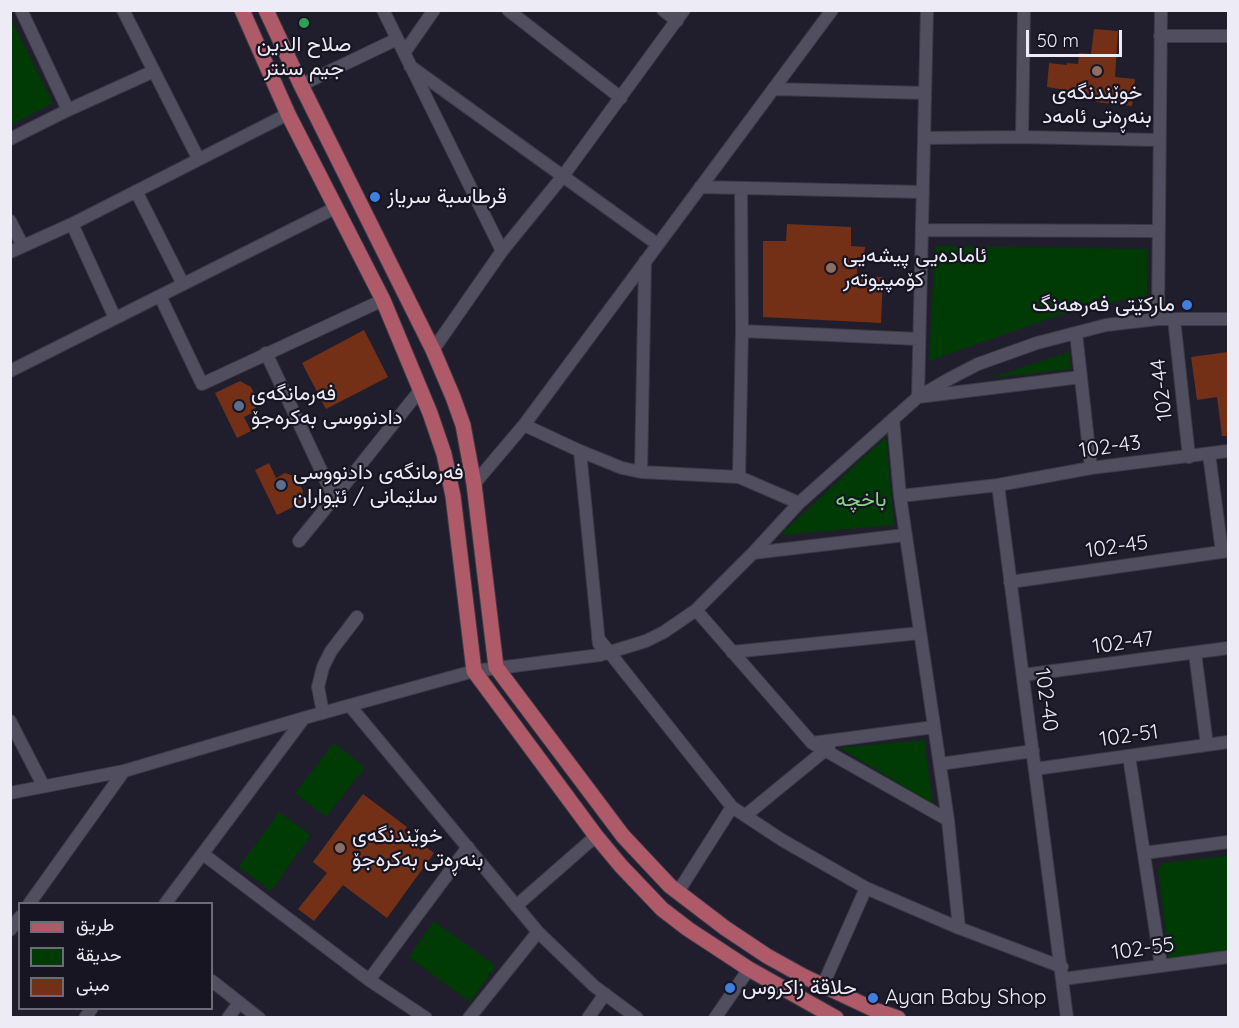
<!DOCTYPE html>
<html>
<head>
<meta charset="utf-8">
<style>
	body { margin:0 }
	#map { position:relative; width:1239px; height:1028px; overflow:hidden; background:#201e2c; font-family:Quicksand,Vazirmatn,sans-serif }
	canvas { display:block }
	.frame { position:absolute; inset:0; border:12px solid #edecf6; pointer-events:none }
	.legend { position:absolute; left:18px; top:902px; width:195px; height:108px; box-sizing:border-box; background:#171522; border:2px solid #6d6b77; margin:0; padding:8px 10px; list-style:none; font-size:18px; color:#edecf6 }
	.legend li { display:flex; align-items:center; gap:12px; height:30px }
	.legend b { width:30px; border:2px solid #6d6b77 }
	.scale { position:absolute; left:1026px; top:30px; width:96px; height:27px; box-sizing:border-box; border:3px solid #edecf6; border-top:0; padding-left:8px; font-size:18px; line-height:21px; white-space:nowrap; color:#edecf6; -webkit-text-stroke:4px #171522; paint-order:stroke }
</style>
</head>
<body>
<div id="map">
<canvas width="1239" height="1028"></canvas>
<div class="frame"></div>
<ul class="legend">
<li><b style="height:8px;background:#ae5a69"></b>طريق</li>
<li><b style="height:16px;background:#003a05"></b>حديقة</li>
<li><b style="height:16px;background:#733017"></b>مبنى</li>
</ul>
<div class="scale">50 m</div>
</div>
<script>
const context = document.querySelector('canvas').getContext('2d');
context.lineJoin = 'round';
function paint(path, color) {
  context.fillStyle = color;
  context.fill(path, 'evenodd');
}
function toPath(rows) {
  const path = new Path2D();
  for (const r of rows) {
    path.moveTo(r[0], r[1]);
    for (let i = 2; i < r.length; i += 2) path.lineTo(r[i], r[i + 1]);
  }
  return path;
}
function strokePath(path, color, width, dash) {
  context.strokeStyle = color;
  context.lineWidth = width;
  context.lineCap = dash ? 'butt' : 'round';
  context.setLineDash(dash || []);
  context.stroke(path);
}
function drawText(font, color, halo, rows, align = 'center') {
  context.font = font + ' Quicksand,Vazirmatn,sans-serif';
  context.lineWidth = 4.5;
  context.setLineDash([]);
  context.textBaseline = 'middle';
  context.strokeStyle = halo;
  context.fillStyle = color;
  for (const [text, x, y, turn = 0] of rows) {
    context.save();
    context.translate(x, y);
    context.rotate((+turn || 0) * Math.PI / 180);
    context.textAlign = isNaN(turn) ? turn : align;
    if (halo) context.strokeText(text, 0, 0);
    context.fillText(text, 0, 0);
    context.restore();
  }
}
paint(toPath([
	[11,19,53,103,11,125,10,125],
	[935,246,1147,249,1147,296,1080,308,929,361],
	[1069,352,1071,369,991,378],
	[886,437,894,525,780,535],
	[924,740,933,804,840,748],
	[334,743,365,767,326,817,295,793],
	[279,812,311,835,271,891,239,867],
	[1228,856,1228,950,1169,958,1158,870,1163,863],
	[434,921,496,966,470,1002,409,957]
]), '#003a05');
paint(toPath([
	[1094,29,1118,31,1115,77,1135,79,1132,106,1096,102,1096,95,1047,87,1049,63,1067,65,1067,63,1078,64,1079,53,1091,54],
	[787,224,851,227,851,246,865,247,864,257,857,257,857,277,883,277,881,323,763,317,763,241,786,241],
	[364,330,388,377,326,409,302,363],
	[1228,352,1228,436,1222,436,1217,397,1197,400,1191,357],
	[240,381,251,387,258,401,254,412,244,417,251,431,237,438,215,393],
	[269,463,276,478,285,473,296,477,303,491,301,503,277,515,255,470],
	[363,794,407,827,404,831,434,853,387,918,343,885,314,921,298,909,327,873,313,862]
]), '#733017');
const minor = toPath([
	[21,10,68,110,154,71],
	[123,10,198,158],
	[383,10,502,251],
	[508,10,621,98],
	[663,10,677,21],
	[927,10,918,397,1081,377],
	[1160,36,1228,36],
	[404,53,434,10],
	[410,66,657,244],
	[301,85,397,39],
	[773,89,925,93],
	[1022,137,1024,10],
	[924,138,1022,137,1159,140],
	[10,139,68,110],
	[700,187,923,192],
	[136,191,183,284],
	[10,221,23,246],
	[72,224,115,318],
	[922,230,1157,231],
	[10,252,72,224,288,114],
	[160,296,202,384,383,300],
	[1158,319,1161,10],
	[1174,319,1189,457],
	[742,331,919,339],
	[1076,333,1091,468],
	[433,350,502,251,563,176,684,10],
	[266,353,334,498,421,389],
	[10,371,335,208],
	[893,419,900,496,948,820,959,928],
	[524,425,580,451,622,468,641,472,739,477,799,503],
	[580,451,599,644],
	[1209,454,1222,552],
	[641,472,645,261],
	[739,477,742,331,741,188],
	[474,484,524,425,832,10],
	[998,485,1091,468,1228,451],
	[900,496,998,485,1067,1018],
	[299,541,334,498],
	[753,553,905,535],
	[1010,582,1228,551],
	[696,610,812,743,948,820],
	[598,638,732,807,782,840,866,888,959,928,1062,967],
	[732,652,920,633],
	[1195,653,1207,745],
	[1023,675,1228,648],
	[350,706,538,932,594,986,637,1018],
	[323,713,318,687,323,667,331,651,357,617],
	[10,721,43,785],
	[812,743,934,727],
	[1129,756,1161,966],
	[940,764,1033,751],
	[1035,769,1228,742],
	[10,793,124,771,304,718,474,671,600,655,646,641,664,632,696,610,753,553,799,503,918,397,949,379,978,364,1037,343,1106,325,1158,319,1228,319],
	[746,815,829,747],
	[1144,853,1228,842],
	[203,854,369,980,426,1018],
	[678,892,732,807],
	[29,904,124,771],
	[165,904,304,718],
	[516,906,596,836],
	[10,930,20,917],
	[1063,979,1228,957],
	[369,980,468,847],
	[212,981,259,1018],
	[823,985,866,888],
	[85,1018,92,1008],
	[228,1018,239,1003],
	[469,1018,538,932],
	[588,1018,605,994],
	[715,1018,749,969]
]);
const major = toPath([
	[242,10,288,114,383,300,430,413,444,454,453,496,474,671,596,836,621,866,662,909,688,929,749,969,836,1018],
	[266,10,301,85,433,350,453,397,463,425,474,484,496,667,623,836,670,886,725,928,767,956,803,976,875,1010,898,1018]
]);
strokePath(minor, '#3c3a46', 14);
strokePath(major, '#3c3a46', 17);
strokePath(minor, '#514f5f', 12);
strokePath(major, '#ae5a69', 15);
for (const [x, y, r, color] of [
	[304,23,6,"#2e9e5b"],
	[1097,71,6,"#8d6e63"],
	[375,197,6,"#3f7fe0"],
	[831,268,6,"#8d6e63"],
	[1187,305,6,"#3f7fe0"],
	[239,406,6,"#5c6f8a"],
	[281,485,6,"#5c6f8a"],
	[340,848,6,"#8d6e63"],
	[730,988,6,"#3f7fe0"],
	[873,998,6,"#3f7fe0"]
]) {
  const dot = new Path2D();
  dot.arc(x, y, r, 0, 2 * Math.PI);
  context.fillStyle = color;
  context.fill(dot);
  strokePath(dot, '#171522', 2);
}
drawText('21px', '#edecf6', '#171522', [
	["صلاح الدين",304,45,"center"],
	["جيم سنتر",304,69,"center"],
	["خوێندنگەی",1097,93,"center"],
	["بنەڕەتی ئامەد",1097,117,"center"],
	["قرطاسية سرياز",387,197],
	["ئامادەیی پیشەیی",843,256],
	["کۆمپیوتەر",843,280],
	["مارکێتی فەرهەنگ",1175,305,"right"],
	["فەرمانگەی",251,394],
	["دادنووسی بەکرەجۆ",251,418],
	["فەرمانگەی دادنووسی",293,473],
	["سلێمانی / ئێواران",293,497],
	["خوێندنگەی",352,836],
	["بنەڕەتی بەکرەجۆ",352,860],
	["حلاقة زاکروس",742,988],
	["Ayan Baby Shop",885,998]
], 'left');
drawText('21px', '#edecf6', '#171522', [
	["102-44",1162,390,-97],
	["102-43",1110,447,-8],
	["102-45",1117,547,-8],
	["102-47",1123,643,-8],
	["102-40",1046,700,82],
	["102-51",1129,736,-8],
	["102-55",1143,949,-8]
]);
drawText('21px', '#87d688', '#171522', [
	["باخچە",861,500]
]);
</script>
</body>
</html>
